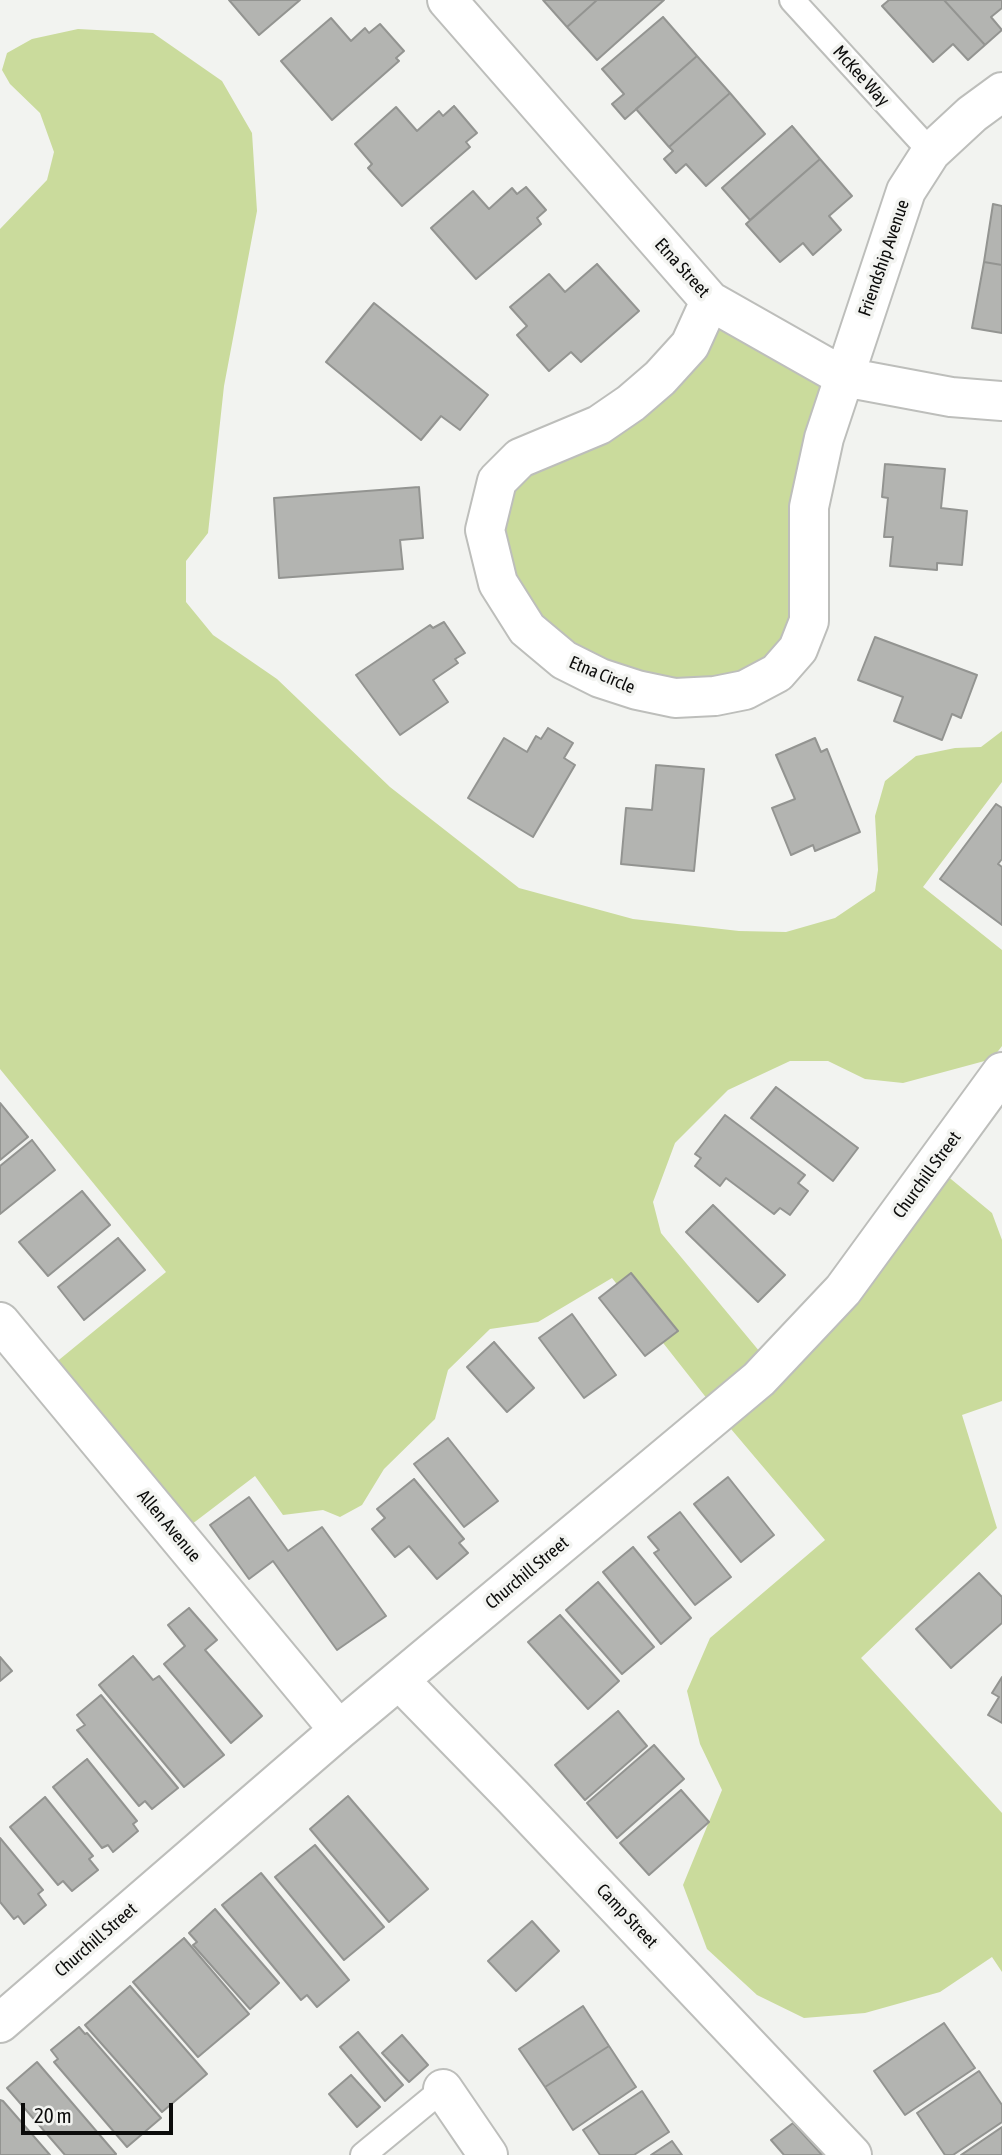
<!DOCTYPE html>
<html>
<head>
<meta charset="utf-8">
<style>
	body { margin:0 }
	#map { position:relative; width:1002px; height:2155px; overflow:hidden; background:#f2f3f0; font-family:"Asap Condensed",sans-serif }
	canvas { display:block }
	.scale { position:absolute; left:21px; top:2103px; width:152px; height:32px; box-sizing:border-box; border:4px solid #0c0c0b; border-top:0; padding-left:9px; font-size:21px; line-height:24px; white-space:nowrap; color:#0c0c0b; -webkit-text-stroke:5px #f2f3f0; paint-order:stroke }
</style>
</head>
<body>
<div id="map">
<canvas width="1002" height="2155"></canvas>
<div class="scale">20 m</div>
</div>
<script>
const context = document.querySelector('canvas').getContext('2d');
context.lineJoin = 'round';
function paint(path, color) {
  context.fillStyle = color;
  context.fill(path, 'evenodd');
}
function toPath(rows) {
  const path = new Path2D();
  for (const r of rows) {
    path.moveTo(r[0], r[1]);
    for (let i = 2; i < r.length; i += 2) path.lineTo(r[i], r[i + 1]);
  }
  return path;
}
function strokePath(path, color, width, dash) {
  context.strokeStyle = color;
  context.lineWidth = width;
  context.lineCap = dash ? 'butt' : 'round';
  context.setLineDash(dash || []);
  context.stroke(path);
}
function drawText(font, color, halo, rows, align = 'center') {
  context.font = font + ' "Asap Condensed",sans-serif';
  context.lineWidth = 7;
  context.setLineDash([]);
  context.textBaseline = 'middle';
  context.strokeStyle = halo;
  context.fillStyle = color;
  for (const [text, x, y, turn = 0] of rows) {
    context.save();
    context.translate(x, y);
    context.rotate((+turn || 0) * Math.PI / 180);
    context.textAlign = isNaN(turn) ? turn : align;
    if (halo) context.strokeText(text, 0, 0);
    context.fillText(text, 0, 0);
    context.restore();
  }
}
paint(toPath([
	[78,29,153,33,222,81,252,133,257,211,224,386,208,533,186,561,186,602,213,635,277,679,390,787,519,888,633,919,739,931,786,932,835,918,875,891,878,870,875,816,885,781,916,756,955,748,981,747,1002,731,1002,782,923,887,1002,950,1002,1046,992,1059,903,1083,865,1079,828,1061,790,1061,728,1090,675,1143,653,1202,661,1233,760,1352,708,1400,612,1278,538,1322,490,1329,448,1370,435,1419,384,1469,362,1505,340,1517,323,1510,283,1515,255,1476,179,1534,43,1373,166,1272,0,1069,0,229,47,180,54,152,40,113,10,84,2,70,7,53,32,39],
	[710,301,844,377,809,621,745,690,600,678,498,583,497,481,599,425],
	[934,1165,992,1213,1002,1240,1002,1401,962,1415,997,1528,861,1658,1002,1813,1002,1972,992,1957,940,1992,865,2013,804,2018,757,1995,707,1949,683,1885,722,1790,700,1744,687,1691,710,1638,825,1540,720,1416]
]), '#cadb9c');
const building = toPath([
	[229,0,300,0,259,35,229,0],
	[543,0,597,0,567,27,543,0],
	[597,0,664,0,597,60,567,27,597,0],
	[889,0,944,0,985,45,968,60,953,44,933,62,882,6,889,0],
	[944,0,1002,0,1002,8,991,17,1002,30,985,45,944,0],
	[663,17,697,56,625,119,612,104,624,94,602,69,663,17],
	[331,18,351,41,365,28,369,33,380,24,404,51,396,58,399,61,332,120,281,61,331,18],
	[697,56,730,93,669,147,636,109,697,56],
	[730,93,765,134,706,186,686,164,676,173,664,159,673,151,669,147,730,93],
	[454,106,477,133,466,142,470,147,402,206,368,168,372,164,355,144,396,107,417,131,439,111,443,116,454,106],
	[792,126,820,159,750,220,722,188,792,126],
	[820,159,852,196,829,216,841,230,813,255,803,243,780,262,746,224,820,159],
	[526,187,546,210,537,218,541,224,476,279,431,228,473,191,489,209,512,188,517,194,526,187],
	[993,204,1002,206,1002,265,984,262,993,204],
	[984,262,1002,265,1002,333,972,328,984,262],
	[597,264,639,311,581,362,571,352,549,371,517,335,527,326,510,307,549,274,565,292,597,264],
	[374,303,488,395,460,430,441,416,421,440,326,362,374,303],
	[885,464,945,469,941,508,967,511,962,565,937,563,937,570,890,566,893,537,884,537,888,498,882,497,885,464],
	[419,487,423,538,400,540,403,569,279,578,274,498,419,487],
	[444,622,465,653,455,659,458,663,433,680,448,702,400,735,356,675,430,625,433,628,444,622],
	[875,637,977,675,961,718,952,714,942,740,894,721,903,697,858,680,875,637],
	[548,728,573,743,564,758,575,765,533,837,468,798,504,738,527,752,536,736,541,739,548,728],
	[815,738,821,752,827,749,860,832,815,851,813,845,791,855,772,808,795,799,776,755,815,738],
	[656,765,704,769,694,871,621,864,626,808,652,810,656,765],
	[996,804,1002,808,1002,859,998,864,1002,867,1002,925,940,879,996,804],
	[776,1087,858,1148,833,1181,751,1118,776,1087],
	[0,1103,28,1137,0,1160,0,1103],
	[725,1115,805,1175,798,1183,808,1191,790,1215,780,1208,774,1214,726,1178,720,1186,695,1166,701,1158,695,1154,725,1115],
	[32,1140,55,1170,0,1214,0,1166,32,1140],
	[82,1191,110,1225,48,1276,19,1242,82,1191],
	[713,1205,785,1275,758,1302,686,1232,713,1205],
	[118,1238,145,1270,84,1320,58,1287,118,1238],
	[631,1273,678,1331,645,1356,599,1298,631,1273],
	[572,1314,616,1375,584,1398,539,1338,572,1314],
	[494,1342,534,1388,507,1412,467,1367,494,1342],
	[448,1438,498,1501,464,1527,414,1464,448,1438],
	[728,1477,774,1535,741,1562,694,1504,728,1477],
	[414,1479,464,1539,459,1543,468,1553,437,1579,409,1546,395,1557,372,1529,385,1518,377,1509,414,1479],
	[249,1497,288,1551,322,1527,386,1616,337,1650,273,1561,249,1579,210,1525,249,1497],
	[680,1512,731,1577,695,1605,654,1553,659,1550,648,1537,680,1512],
	[633,1547,691,1618,661,1644,603,1572,633,1547],
	[979,1573,1002,1597,1002,1623,951,1668,916,1629,979,1573],
	[598,1582,654,1647,622,1674,566,1610,598,1582],
	[189,1608,217,1640,205,1650,262,1716,231,1743,164,1664,185,1646,168,1625,189,1608],
	[560,1615,619,1681,588,1709,528,1642,560,1615],
	[133,1656,153,1680,159,1676,224,1755,184,1787,99,1685,133,1656],
	[0,1657,12,1671,0,1681,0,1657],
	[1002,1677,1002,1723,988,1715,999,1697,992,1693,1002,1677],
	[101,1695,178,1788,152,1809,145,1801,139,1806,77,1730,85,1725,77,1715,101,1695],
	[618,1711,647,1746,585,1800,555,1765,618,1711],
	[654,1745,684,1779,617,1838,587,1803,654,1745],
	[87,1759,137,1821,133,1824,138,1831,113,1852,108,1845,102,1848,53,1787,87,1759],
	[681,1790,709,1822,649,1875,620,1843,681,1790],
	[348,1796,428,1889,389,1922,310,1829,348,1796],
	[45,1797,93,1856,89,1859,98,1870,72,1891,63,1881,58,1885,10,1827,45,1797],
	[0,1838,43,1890,38,1894,46,1905,24,1924,18,1916,14,1919,0,1902,0,1838],
	[315,1845,384,1927,344,1960,275,1877,315,1845],
	[261,1873,349,1980,317,2007,307,1995,301,2000,222,1905,261,1873],
	[215,1909,279,1983,250,2009,193,1945,197,1942,189,1933,215,1909],
	[532,1921,559,1951,516,1991,488,1961,532,1921],
	[184,1938,249,2014,198,2057,133,1982,184,1938],
	[130,1986,207,2074,162,2112,85,2025,130,1986],
	[583,2006,609,2046,545,2087,519,2049,583,2006],
	[944,2023,975,2068,905,2115,874,2071,944,2023],
	[79,2027,85,2034,87,2033,161,2118,127,2147,54,2062,58,2059,51,2050,79,2027],
	[358,2032,403,2085,385,2101,340,2047,358,2032],
	[402,2035,428,2065,409,2082,382,2053,402,2035],
	[609,2046,636,2087,573,2130,545,2087,609,2046],
	[37,2062,116,2154,114,2155,65,2155,7,2088,37,2062],
	[979,2071,1002,2105,1002,2122,953,2155,945,2155,917,2113,979,2071],
	[351,2075,380,2107,357,2127,329,2094,351,2075],
	[642,2091,669,2132,634,2155,600,2155,583,2130,642,2091],
	[0,2100,3,2101,50,2155,0,2155,0,2100],
	[793,2123,822,2155,784,2155,771,2140,793,2123],
	[1002,2127,1002,2155,961,2155,1002,2127],
	[672,2141,682,2155,651,2155,672,2141]
]);
paint(building, '#b3b4b1');
strokePath(building, '#939491', 2);
const lane = toPath([
	[792,0,931,152],
	[363,2155,443,2089]
]);
const street = toPath([
	[447,0,710,301,844,377,951,397,1002,401],
	[710,301,690,345,660,378,631,403,599,425,520,458,497,481,485,530,498,583,527,629,564,660,600,678,637,690,675,698,715,696,745,690,777,673,798,649,809,621,809,507,824,438,906,191,931,152,972,114,1002,92],
	[0,1322,339,1730],
	[399,1680,513,1797,852,2155],
	[0,2023,339,1730,759,1379,843,1290,1002,1072],
	[443,2089,488,2155]
]);
strokePath(lane, '#bdbebb', 28);
strokePath(street, '#bdbebb', 42);
strokePath(lane, '#fff', 24);
strokePath(street, '#fff', 38);
drawText('18px', '#0c0c0b', '#f2f3f0', [
	["McKee Way",861,76,48],
	["Friendship Avenue",884,258,-71],
	["Etna Street",682,268,48],
	["Etna Circle",602,675,23],
	["Churchill Street",927,1175,-54],
	["Allen Avenue",169,1526,50],
	["Churchill Street",527,1573,-40],
	["Camp Street",627,1916,47],
	["Churchill Street",96,1940,-41]
]);
</script>
</body>
</html>
